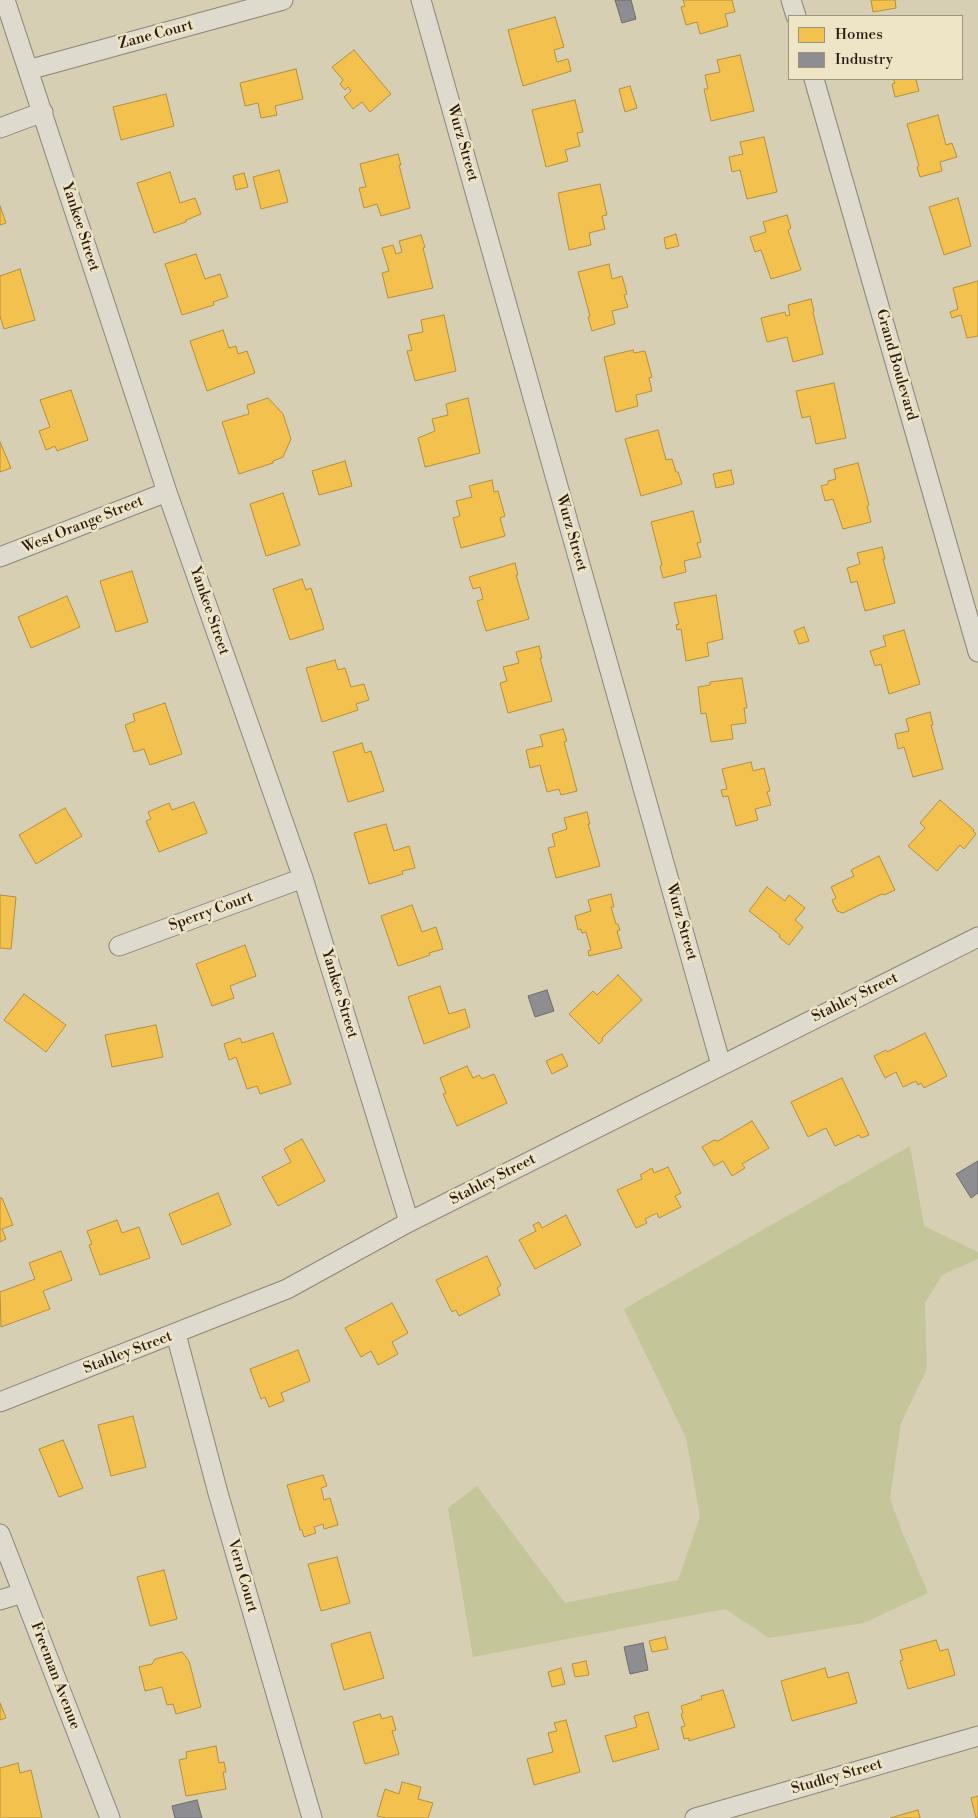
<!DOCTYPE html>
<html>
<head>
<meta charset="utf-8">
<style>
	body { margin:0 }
	#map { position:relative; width:978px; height:1818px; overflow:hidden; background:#d6cfb4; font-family:"Libre Bodoni",serif }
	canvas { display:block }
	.legend { position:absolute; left:788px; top:15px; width:175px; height:65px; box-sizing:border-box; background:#ede5c5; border:1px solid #9e947e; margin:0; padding:6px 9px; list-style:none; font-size:15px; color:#281a13 }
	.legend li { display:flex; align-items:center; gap:10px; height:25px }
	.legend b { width:25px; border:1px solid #9e947e }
</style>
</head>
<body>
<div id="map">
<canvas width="978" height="1818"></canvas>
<ul class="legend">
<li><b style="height:14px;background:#f2c14e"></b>Homes</li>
<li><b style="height:14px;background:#8d8d92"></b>Industry</li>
</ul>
</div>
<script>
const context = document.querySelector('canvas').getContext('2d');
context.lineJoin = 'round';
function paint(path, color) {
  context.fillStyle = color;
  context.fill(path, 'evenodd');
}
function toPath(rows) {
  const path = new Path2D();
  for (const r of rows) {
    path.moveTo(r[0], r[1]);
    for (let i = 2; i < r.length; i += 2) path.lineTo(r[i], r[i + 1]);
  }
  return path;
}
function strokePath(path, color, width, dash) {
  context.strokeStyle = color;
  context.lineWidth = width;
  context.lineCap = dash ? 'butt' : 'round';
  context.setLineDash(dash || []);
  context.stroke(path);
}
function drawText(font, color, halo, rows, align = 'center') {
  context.font = font + ' "Libre Bodoni",serif';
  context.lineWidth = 5;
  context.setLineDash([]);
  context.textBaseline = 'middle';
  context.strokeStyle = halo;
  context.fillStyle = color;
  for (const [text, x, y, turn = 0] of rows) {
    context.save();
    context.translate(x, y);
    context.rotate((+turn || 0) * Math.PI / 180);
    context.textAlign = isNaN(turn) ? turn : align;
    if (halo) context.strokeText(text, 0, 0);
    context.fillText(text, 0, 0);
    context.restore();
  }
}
paint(toPath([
	[910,1146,924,1226,978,1252,978,1259,942,1275,925,1303,927,1369,901,1423,890,1498,901,1529,928,1593,864,1623,769,1638,725,1609,473,1657,448,1508,477,1486,565,1603,678,1580,700,1517,686,1438,624,1309]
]), '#c5c59a');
const homes = toPath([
	[683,0,732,0,735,12,725,14,728,26,700,34,697,22,686,25,681,7,685,6,683,0],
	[871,0,895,0,896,8,873,12,871,0],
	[555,17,564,47,554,50,557,62,568,59,571,71,523,86,508,30,555,17],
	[354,50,391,94,370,112,362,102,353,109,344,97,351,91,348,87,345,90,340,84,343,80,332,67,354,50],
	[740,55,754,111,711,121,704,89,708,89,705,75,720,72,717,60,740,55],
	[296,69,303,99,275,106,277,115,261,118,258,103,245,106,240,83,296,69],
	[893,79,920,79,916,80,919,91,895,97,892,84,895,83,893,79],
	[630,86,637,108,625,112,619,89,630,86],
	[166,94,174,126,121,140,113,107,166,94],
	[575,100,583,132,577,133,580,146,565,150,568,161,546,167,532,110,575,100],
	[938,115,946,145,952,143,957,157,940,162,942,171,920,177,917,167,919,166,907,124,938,115],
	[764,137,777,192,747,199,740,170,732,172,729,157,743,154,740,142,764,137],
	[398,154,401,165,399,165,410,208,381,216,377,204,364,208,359,188,366,187,360,164,398,154],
	[279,170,288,202,261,209,253,177,279,170],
	[170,172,180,203,195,198,201,214,186,220,186,222,154,233,137,183,170,172],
	[244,173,248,187,236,190,233,176,244,173],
	[600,184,607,215,602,216,605,229,589,233,591,245,569,250,558,193,600,184],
	[958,198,971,246,944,255,929,207,958,198],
	[0,206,6,223,0,225,0,206],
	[787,215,791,228,788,230,801,270,771,279,761,250,755,252,750,237,766,232,763,222,787,215],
	[676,234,679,246,666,249,664,238,676,234],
	[421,235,425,247,423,248,433,288,388,298,382,273,389,271,382,248,393,245,396,254,402,252,399,241,421,235],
	[196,254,205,279,220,274,228,297,213,302,214,305,182,315,165,264,196,254],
	[609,264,612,279,622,276,627,294,624,295,628,307,612,311,615,324,592,331,588,317,590,316,578,272,609,264],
	[20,269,35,320,4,329,0,316,0,276,20,269],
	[978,281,978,336,967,338,961,315,952,318,950,312,958,309,953,288,978,281],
	[811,299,814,311,813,312,823,354,793,362,787,337,767,342,761,318,785,312,786,316,790,315,788,305,811,299],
	[444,315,456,371,415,381,407,351,412,350,408,335,423,332,421,320,444,315],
	[223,330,229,348,236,346,238,354,247,351,255,373,207,391,190,341,223,330],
	[633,350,634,353,645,351,652,377,649,378,652,391,636,395,638,406,616,412,604,357,633,350],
	[834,383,846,438,816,444,810,416,802,418,796,391,834,383],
	[71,390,88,440,57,451,55,446,46,450,39,431,50,427,40,400,71,390],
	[268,398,283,414,291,439,283,457,273,461,273,463,239,474,222,422,249,414,247,405,268,398],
	[468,398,480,453,425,467,418,438,435,431,432,419,448,415,446,404,468,398],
	[658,430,666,460,672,459,676,472,678,472,682,484,641,496,625,439,658,430],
	[0,442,11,468,0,472,0,442],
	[345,461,352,486,319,495,312,471,345,461],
	[858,463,869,505,867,506,871,522,843,529,833,499,825,501,821,486,828,484,828,481,836,479,834,469,858,463],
	[731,470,734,484,716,488,713,474,731,470],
	[492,480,494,492,498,491,505,516,500,518,505,536,461,548,453,518,460,516,456,501,472,497,469,486,492,480],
	[283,493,300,545,266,556,250,504,283,493],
	[693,511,701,542,697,543,701,557,684,561,686,572,663,578,660,566,662,565,651,522,693,511],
	[882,547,885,559,883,559,895,603,865,611,857,581,851,583,847,568,860,564,857,553,882,547],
	[515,563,518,575,516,575,529,619,486,631,477,601,483,599,480,587,473,589,469,577,515,563],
	[132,571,148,622,116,632,100,581,132,571],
	[302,579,306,590,311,588,324,629,290,640,273,589,302,579],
	[716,595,723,639,707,643,709,656,686,661,681,629,677,630,676,625,679,624,674,603,716,595],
	[67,596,80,627,31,648,18,617,67,596],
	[804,627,809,641,799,644,794,631,804,627],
	[904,630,920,684,889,694,881,664,875,666,870,651,886,646,883,636,904,630],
	[539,646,542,658,540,658,552,701,508,713,500,683,507,681,503,667,519,663,516,652,539,646],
	[335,660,338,670,345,668,351,687,364,684,369,700,356,704,358,710,322,722,306,668,335,660],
	[742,678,747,708,744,708,746,723,731,725,733,739,711,742,706,713,701,714,698,687,710,685,710,682,742,678],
	[165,703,182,754,150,765,144,749,134,752,125,725,135,721,133,714,165,703],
	[930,712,933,725,931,725,943,769,913,777,904,747,898,749,895,734,909,731,906,719,930,712],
	[563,729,567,741,564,742,577,791,561,795,559,789,547,792,540,765,530,768,526,750,543,746,540,735,563,729],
	[362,743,365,753,371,751,384,791,348,802,333,752,362,743],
	[751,762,753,771,764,768,770,791,767,792,771,805,755,809,758,820,736,826,728,796,723,797,721,790,727,789,722,769,751,762],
	[940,800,974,830,973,831,976,834,964,849,960,845,937,871,908,846,925,828,920,823,940,800],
	[194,802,207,833,159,852,146,821,151,819,148,812,169,803,172,810,194,802],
	[65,808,82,836,36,864,19,835,65,808],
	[587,812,590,824,588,824,600,866,556,878,548,848,555,846,552,834,567,829,564,818,587,812],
	[386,824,394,851,409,846,415,868,402,871,403,874,369,884,354,833,386,824],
	[879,856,895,890,884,895,882,894,843,913,837,911,832,900,836,898,831,887,854,876,851,870,879,856],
	[767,887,785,901,789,895,805,908,795,920,803,927,789,945,779,937,780,935,749,911,767,887],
	[611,894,614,907,611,907,616,924,618,924,620,930,617,931,622,948,589,956,588,951,591,950,586,932,582,933,581,929,578,930,575,916,591,911,588,900,611,894],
	[0,895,16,897,11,949,0,948,0,895],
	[412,905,422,932,436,927,443,949,429,953,430,955,398,966,381,916,412,905],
	[245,945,256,976,230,986,234,998,212,1006,196,964,245,945],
	[618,975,642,1000,602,1038,603,1040,599,1044,569,1014,593,991,597,995,618,975],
	[440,986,449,1014,465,1009,470,1027,424,1044,408,997,440,986],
	[24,994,66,1025,46,1052,4,1020,24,994],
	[156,1025,163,1057,112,1067,105,1035,156,1025],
	[273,1033,291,1084,260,1094,257,1086,247,1089,236,1057,229,1060,224,1044,240,1038,242,1043,273,1033],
	[925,1033,947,1076,924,1088,921,1083,918,1085,916,1081,903,1087,896,1072,885,1078,874,1056,886,1050,887,1052,925,1033],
	[562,1054,568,1066,552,1074,546,1061,562,1054],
	[467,1066,473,1078,479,1075,482,1079,494,1074,507,1103,457,1126,443,1094,446,1093,440,1078,467,1066],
	[842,1078,869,1135,861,1138,859,1135,835,1146,826,1128,808,1137,791,1102,842,1078],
	[752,1121,769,1148,742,1164,745,1168,732,1176,723,1161,714,1166,702,1147,714,1140,718,1141,752,1121],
	[302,1139,325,1181,278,1206,262,1177,291,1162,284,1149,302,1139],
	[668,1167,681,1193,675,1196,681,1207,659,1218,657,1213,645,1219,647,1223,636,1228,617,1190,642,1179,640,1175,652,1168,654,1173,668,1167],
	[218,1193,231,1225,182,1245,169,1214,218,1193],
	[0,1198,2,1198,13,1225,2,1229,6,1239,0,1242,0,1198],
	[566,1215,581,1245,535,1269,519,1240,536,1231,533,1225,539,1222,542,1228,566,1215],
	[117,1220,122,1233,139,1227,150,1258,100,1275,89,1245,92,1244,87,1231,117,1220],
	[61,1251,72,1280,43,1291,50,1309,1,1327,0,1292,35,1279,29,1263,61,1251],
	[487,1256,501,1285,497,1288,500,1295,459,1316,456,1310,452,1312,436,1280,487,1256],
	[392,1303,408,1333,392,1342,398,1354,378,1365,371,1351,361,1357,345,1328,392,1303],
	[298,1350,310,1381,281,1393,284,1401,269,1407,265,1397,261,1399,250,1369,298,1350],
	[133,1416,146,1467,111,1476,98,1425,133,1416],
	[63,1440,83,1488,59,1497,39,1449,63,1440],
	[323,1475,327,1486,321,1488,324,1500,330,1498,338,1525,324,1529,323,1524,314,1527,316,1533,304,1537,302,1530,300,1530,287,1485,323,1475],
	[337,1557,350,1603,321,1611,308,1564,337,1557],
	[164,1570,177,1619,150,1626,137,1577,164,1570],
	[370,1632,384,1678,344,1690,331,1644,370,1632],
	[665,1637,668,1649,652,1652,649,1641,665,1637],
	[936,1640,940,1651,948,1649,955,1675,908,1689,900,1661,903,1660,900,1650,936,1640],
	[182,1652,189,1661,201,1707,176,1714,173,1704,167,1705,162,1687,145,1691,139,1667,152,1664,155,1659,182,1652],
	[586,1661,589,1675,575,1677,572,1664,586,1661],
	[561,1668,565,1684,552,1687,548,1672,561,1668],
	[825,1668,828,1678,848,1672,857,1703,792,1721,781,1681,825,1668],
	[723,1690,735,1727,689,1741,689,1738,684,1739,681,1727,685,1726,681,1714,683,1713,681,1706,702,1699,701,1696,723,1690],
	[0,1703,6,1718,0,1720,0,1703],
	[648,1712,659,1749,613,1762,605,1736,637,1727,634,1716,648,1712],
	[380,1714,382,1719,392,1716,396,1730,392,1731,399,1754,365,1764,353,1722,380,1714],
	[566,1720,580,1772,534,1785,527,1759,553,1752,548,1733,557,1731,554,1723,566,1720],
	[216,1746,219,1763,224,1762,226,1772,223,1772,226,1789,186,1796,179,1760,187,1758,186,1752,216,1746],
	[18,1763,20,1773,31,1770,42,1818,0,1818,0,1768,18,1763],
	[402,1782,421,1787,418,1799,433,1803,428,1818,386,1818,377,1816,385,1789,399,1794,402,1782],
	[978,1796,978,1818,976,1818,971,1798,978,1796],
	[918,1810,920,1818,890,1818,918,1810]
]);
paint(homes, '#f2c14e');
strokePath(homes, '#b58f3c', 1);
const industry = toPath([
	[615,0,631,0,636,19,622,23,615,0],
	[547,990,554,1011,535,1017,528,996,547,990],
	[978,1161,978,1193,971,1198,956,1174,978,1161],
	[643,1643,648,1670,630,1674,624,1647,643,1643],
	[197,1800,202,1818,175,1818,172,1806,197,1800]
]);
paint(industry, '#8d8d92');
strokePath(industry, '#6f6a6c', 1);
const minor = toPath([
	[5,0,167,492,303,878,409,1222],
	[421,0,721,1065],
	[791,0,796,16],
	[28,70,283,0],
	[814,79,978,652],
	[0,128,43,112],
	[0,557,167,492],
	[119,946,303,878],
	[176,1334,218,1493,312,1818],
	[0,1402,287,1289,409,1222,978,937],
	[0,1534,110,1818],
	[0,1600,23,1593],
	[695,1818,978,1736]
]);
strokePath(minor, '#8b8575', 21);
strokePath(minor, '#dedbce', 19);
drawText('15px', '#281a13', '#ede5c5', [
	["Zane Court",156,35,-15],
	["Wurz Street",462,143,74],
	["Yankee Street",80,227,72],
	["Grand Boulevard",896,365,74],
	["West Orange Street",83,525,-22],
	["Wurz Street",571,533,74],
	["Yankee Street",209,611,71],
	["Sperry Court",211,912,-20],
	["Wurz Street",681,922,74],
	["Yankee Street",339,994,73],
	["Stahley Street",855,998,-26],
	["Stahley Street",493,1180,-27],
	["Stahley Street",128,1353,-21],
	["Vern Court",242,1576,74],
	["Freeman Avenue",55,1676,69],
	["Studley Street",837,1777,-16]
]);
</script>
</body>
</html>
